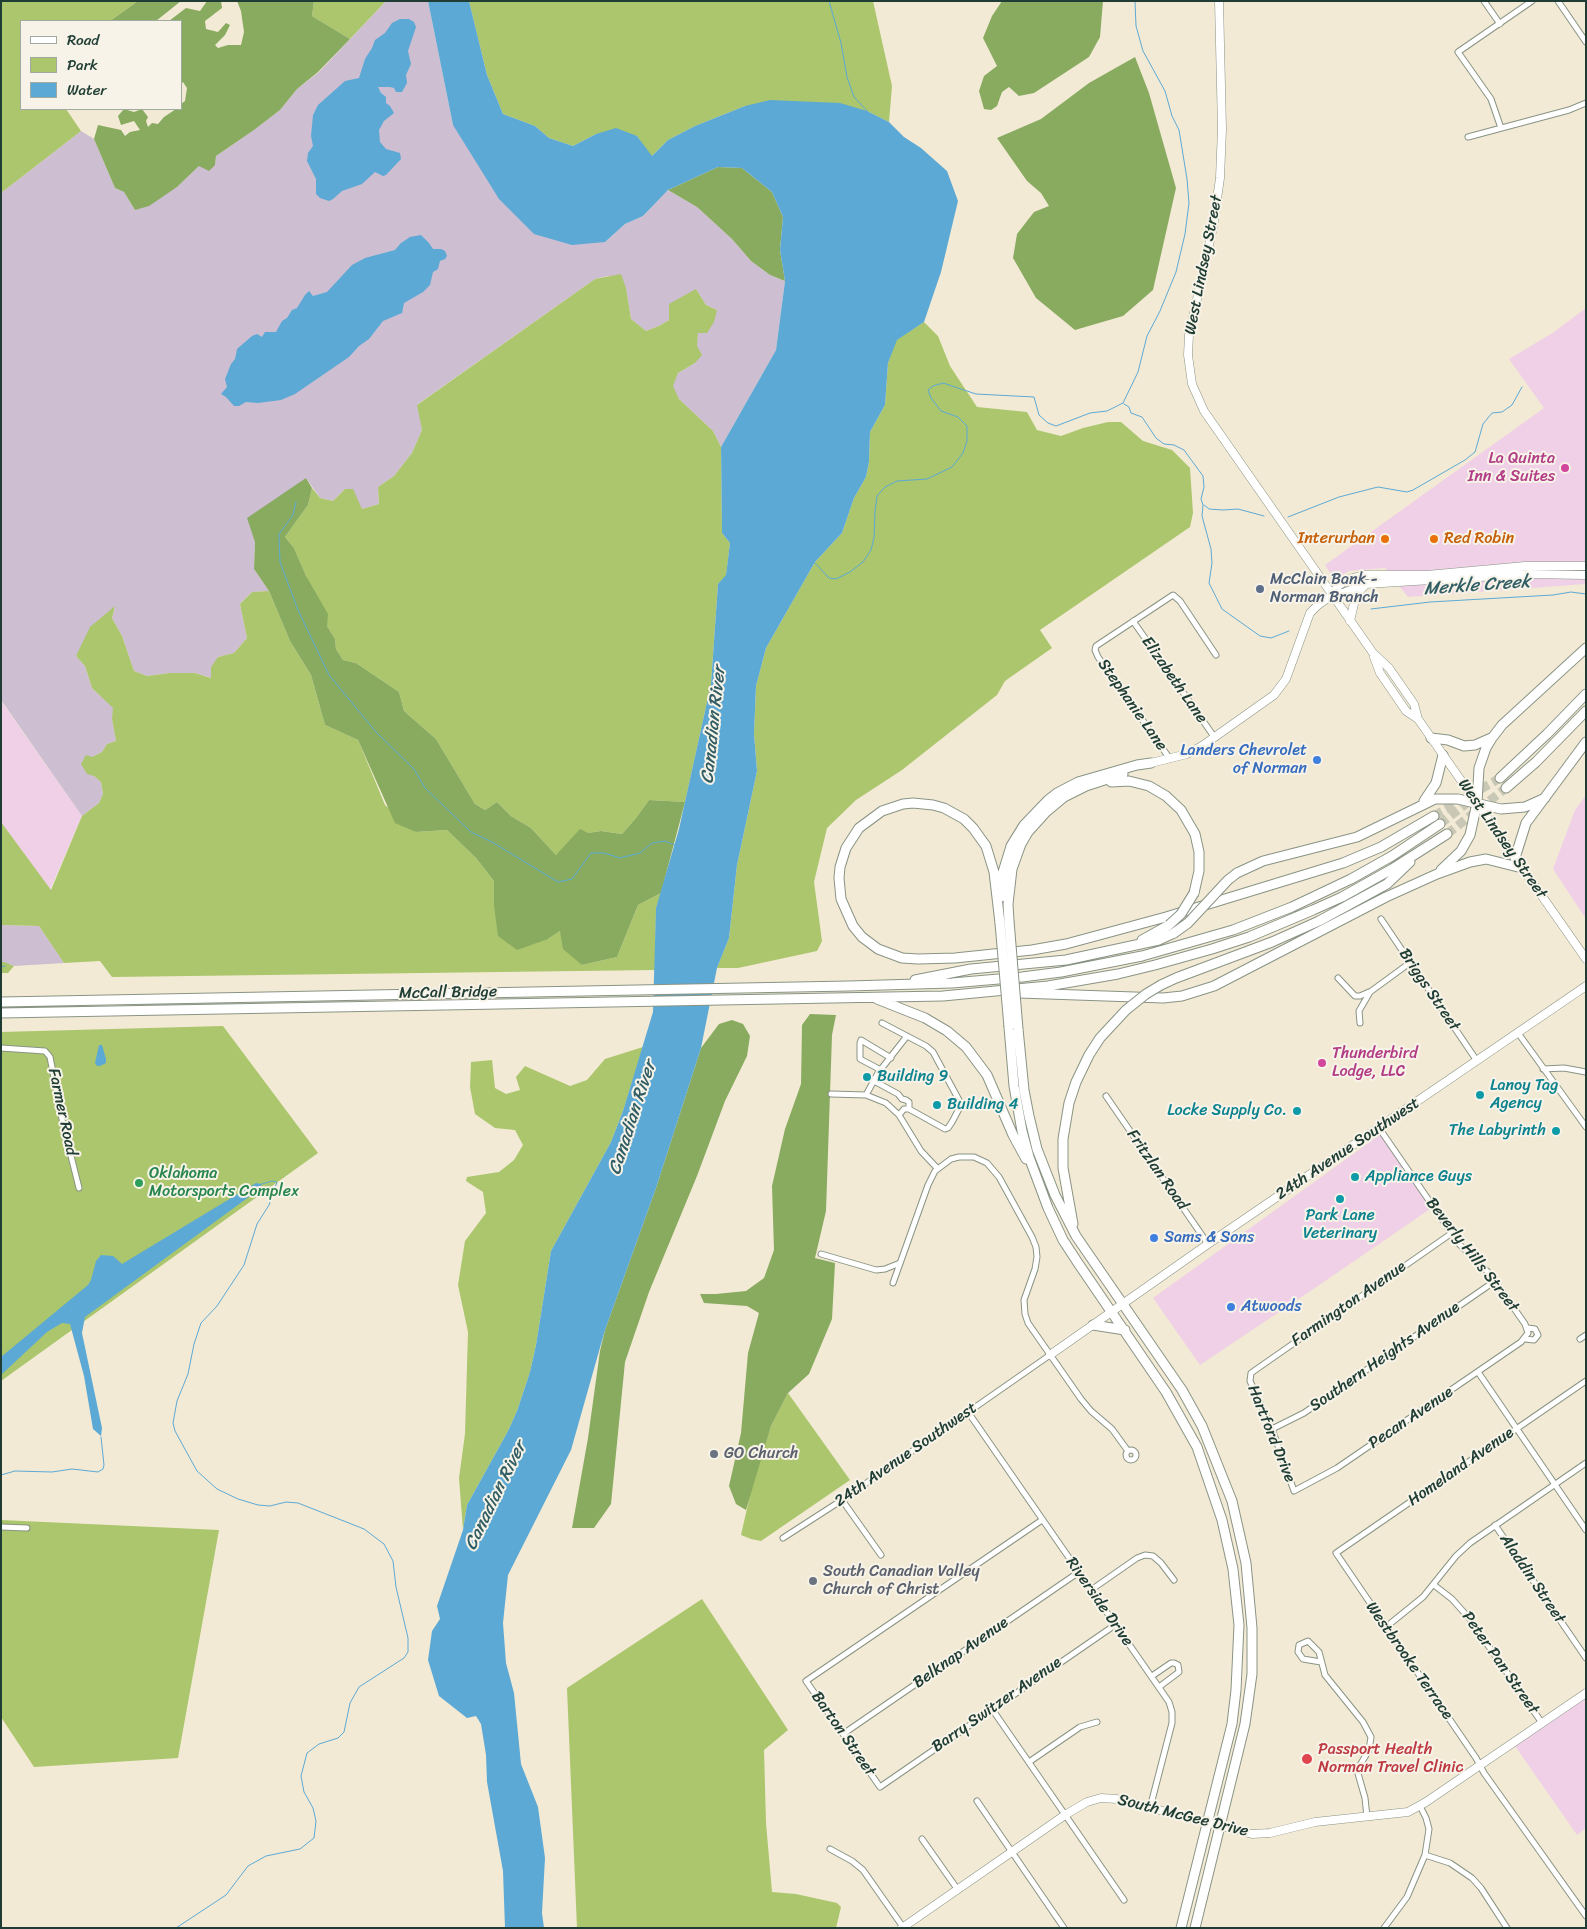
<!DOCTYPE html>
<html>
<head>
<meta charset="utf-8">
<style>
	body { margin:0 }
	#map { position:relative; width:1587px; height:1929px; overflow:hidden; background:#f3ead5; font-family:Sriracha,sans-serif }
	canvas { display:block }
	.frame { position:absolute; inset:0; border:2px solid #1f3d34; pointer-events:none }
	.legend { position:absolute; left:20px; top:20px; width:162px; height:90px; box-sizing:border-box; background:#f7f3e8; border:1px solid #a1aaa0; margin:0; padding:6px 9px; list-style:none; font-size:15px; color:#1f3d34 }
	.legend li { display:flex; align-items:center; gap:10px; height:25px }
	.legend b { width:25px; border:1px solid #a1aaa0 }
</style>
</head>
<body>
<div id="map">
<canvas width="1587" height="1929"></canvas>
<div class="frame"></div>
<ul class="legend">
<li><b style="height:6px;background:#fff"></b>Road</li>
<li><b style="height:14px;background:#abc66c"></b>Park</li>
<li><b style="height:14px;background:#5ca9d5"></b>Water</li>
</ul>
</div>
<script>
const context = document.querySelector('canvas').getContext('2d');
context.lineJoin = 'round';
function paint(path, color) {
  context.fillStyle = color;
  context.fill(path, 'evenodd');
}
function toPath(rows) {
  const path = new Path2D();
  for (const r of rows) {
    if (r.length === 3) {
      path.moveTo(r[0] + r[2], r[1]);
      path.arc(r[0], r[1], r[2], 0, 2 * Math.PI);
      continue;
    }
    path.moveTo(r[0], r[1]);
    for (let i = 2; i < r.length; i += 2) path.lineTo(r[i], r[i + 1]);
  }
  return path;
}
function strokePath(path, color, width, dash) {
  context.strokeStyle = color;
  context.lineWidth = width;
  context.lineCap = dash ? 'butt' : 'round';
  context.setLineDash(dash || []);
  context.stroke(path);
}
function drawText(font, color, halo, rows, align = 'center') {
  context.font = font + ' Sriracha,sans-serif';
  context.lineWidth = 4;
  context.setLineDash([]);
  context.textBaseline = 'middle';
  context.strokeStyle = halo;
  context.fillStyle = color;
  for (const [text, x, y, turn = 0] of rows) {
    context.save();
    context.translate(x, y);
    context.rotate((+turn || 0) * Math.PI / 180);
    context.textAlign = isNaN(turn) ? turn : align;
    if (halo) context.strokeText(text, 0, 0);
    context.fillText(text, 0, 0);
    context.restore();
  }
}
paint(toPath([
	[1586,308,1586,584,1408,597,1385,568,1349,571,1338,578,1332,576,1325,565,1544,408,1509,359,1554,332],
	[1,701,82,816,50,890,1,822],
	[1586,795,1586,919,1553,869,1575,810],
	[1381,1134,1433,1207,1312,1290,1200,1365,1153,1298],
	[1586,1698,1586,1828,1577,1835,1515,1746]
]), '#efd0e6');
paint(toPath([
	[386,1,428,1,453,125,605,242,625,224,643,216,668,190,697,207,732,239,751,261,770,275,785,281,776,350,721,447,713,431,679,399,672,386,678,373,695,363,698,333,717,310,706,305,696,289,669,320,659,326,646,331,631,319,626,288,608,276,595,279,418,404,422,430,412,453,394,476,378,487,379,504,362,509,345,489,333,501,320,498,306,478,255,542,254,569,269,591,252,592,240,604,247,638,234,653,218,657,212,678,195,673,170,673,147,676,134,671,122,636,112,618,115,607,76,656,85,666,92,688,114,708,112,719,116,741,107,744,102,752,92,757,94,776,101,782,103,794,99,803,82,816,1,700,1,193,81,131,94,139,115,188,124,192,135,210,177,187,199,166,215,165,216,156,254,130,280,110,297,89,319,72],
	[1,925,39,926,64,963,14,966,1,962]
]), '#cdbed2');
paint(toPath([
	[1,1,138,1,110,21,21,21,21,109,66,109,81,131,1,193],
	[314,1,386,1,350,39,312,16],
	[469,1,873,1,892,86,889,122,867,111,745,106,695,126,668,140,651,157,637,136,596,134,573,146,549,138,535,126,503,114,487,75],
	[621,274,626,288,631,319,646,331,659,326,669,320,669,304,696,289,706,305,717,310,714,322,707,333,698,333,697,346,702,355,695,363,678,373,673,386,679,399,713,431,721,447,722,533,730,543,726,576,718,584,711,684,685,802,649,800,636,818,622,834,601,831,588,833,556,855,531,828,511,816,497,802,485,810,475,804,436,739,404,711,399,692,356,663,343,660,336,649,335,639,327,626,294,548,285,537,308,505,312,488,320,498,333,501,345,489,353,489,362,509,379,504,378,487,394,476,412,453,422,430,417,405,595,279],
	[924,322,938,336,950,366,977,407,1027,412,1037,430,1061,436,1083,428,1108,422,1121,422,1143,441,1172,450,1190,468,1193,513,1190,527,1040,630,1052,648,1005,681,997,695,902,770,856,800,827,828,814,882,822,941,817,951,738,968,717,968,729,938,737,865,757,771,754,734,756,686,766,648,815,562,842,533,854,498,866,477,869,462,870,432,885,405,888,363,896,340],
	[269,591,290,641,311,675,325,725,358,740,385,805,416,832,447,830,476,858,494,881,494,905,548,939,560,931,582,965,617,957,638,905,661,893,656,908,655,970,112,977,100,961,64,963,39,926,1,925,1,822,51,890,82,816,99,803,103,794,101,782,94,776,87,774,81,764,86,755,92,757,102,752,107,744,116,741,112,719,113,708,92,688,85,666,76,656,90,627,115,606,112,618,122,636,134,671,147,676,170,673,195,673,211,678,211,667,218,657,234,653,247,638,240,604,252,592],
	[1,962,4,962,14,966,8,973,1,973],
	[223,1026,318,1153,1,1381,1,1032],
	[643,1047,623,1111,611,1142,551,1251,536,1345,530,1372,517,1411,508,1431,467,1505,463,1530,459,1478,465,1434,468,1332,458,1285,465,1241,486,1213,483,1192,466,1181,467,1177,499,1172,514,1160,523,1145,515,1130,495,1128,475,1114,470,1087,471,1062,492,1060,495,1088,506,1094,520,1090,516,1077,525,1066,570,1086,587,1080,605,1059],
	[788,1393,850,1480,761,1541,751,1539,741,1535,753,1482,771,1426],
	[1,1520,219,1530,178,1758,34,1767,1,1717],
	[702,1599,788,1730,764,1750,766,1823,772,1892,796,1894,837,1903,841,1907,836,1928,577,1928,567,1688]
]), '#abc66c');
paint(toPath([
	[138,1,181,1,156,21,110,21],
	[207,1,221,1,222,8,205,21,206,29,218,32,226,23,230,25,225,35,215,45,218,48,228,45,241,45,244,32,241,11,237,1,314,1,312,16,350,39,318,72,297,89,280,110,254,130,216,156,215,165,209,171,199,166,177,187,149,206,135,210,124,192,115,188,94,139,98,125,121,130,125,136,130,132,140,130,134,121,121,125,118,116,124,109,134,112,142,109,148,117,146,121,148,127,152,123,158,124,164,117,176,109,181,109,181,104,185,101,187,88,183,82,181,84,181,21,169,21,186,8,200,11],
	[1002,1,1103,1,1100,37,1089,57,1034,93,1019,96,1009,87,1002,92,997,106,991,110,984,109,979,91,984,76,997,66,983,38,992,16],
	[1135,57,1149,93,1176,188,1153,290,1123,316,1075,330,1036,298,1013,258,1017,234,1034,212,1049,206,1041,193,1027,181,997,138,1041,119,1089,83],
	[718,167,742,168,772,192,783,217,780,250,785,281,770,275,751,261,732,239,697,207,668,190],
	[306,478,312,488,308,505,285,537,294,548,306,576,328,614,327,626,335,639,336,649,343,660,356,663,399,692,404,711,436,739,475,804,485,810,497,802,511,816,531,828,556,855,580,829,588,833,601,831,622,834,636,818,649,800,685,802,661,893,638,905,617,957,582,965,563,949,560,931,548,939,517,950,498,936,494,905,494,881,476,858,447,830,416,832,395,823,358,740,325,725,311,675,290,641,269,591,254,569,255,542,247,518],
	[810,1014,836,1015,832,1035,826,1211,815,1258,835,1263,832,1319,809,1374,788,1393,771,1426,746,1510,736,1504,729,1486,741,1433,748,1353,759,1313,747,1306,704,1303,700,1294,716,1294,746,1291,764,1278,774,1250,772,1186,785,1129,801,1084,802,1025],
	[732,1020,743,1024,750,1036,747,1056,725,1101,697,1176,649,1292,625,1362,611,1504,594,1528,572,1528,588,1438,600,1351,605,1330,656,1188,701,1048,719,1024]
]), '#88ab60');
paint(toPath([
	[428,1,469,1,487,75,503,114,535,126,549,138,573,146,596,134,616,128,637,136,652,156,668,140,695,126,745,106,770,100,840,103,867,111,889,122,904,137,921,148,947,171,958,201,941,272,924,322,897,340,888,363,885,405,870,432,869,462,866,477,854,498,842,533,815,562,766,648,756,686,754,734,757,771,737,865,729,938,717,968,701,1048,656,1188,605,1330,571,1450,508,1575,503,1623,506,1663,514,1693,521,1764,538,1807,545,1858,542,1913,544,1928,505,1928,503,1871,487,1782,486,1755,481,1724,476,1716,467,1718,439,1696,428,1660,432,1631,440,1619,437,1606,463,1530,467,1505,508,1431,517,1411,530,1372,536,1345,551,1251,611,1142,623,1111,653,1012,656,908,679,829,711,684,718,584,726,575,730,543,722,533,721,447,776,350,785,281,780,250,783,217,772,192,742,168,718,167,668,190,643,216,625,224,605,242,572,245,534,234,499,199,453,125],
	[400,19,409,19,414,22,416,27,408,51,411,64,406,75,407,83,402,92,396,92,394,88,390,87,378,87,381,93,386,97,386,103,390,106,394,113,384,121,379,130,380,142,386,149,400,153,401,159,386,175,383,176,375,172,362,184,342,191,333,199,329,201,320,198,316,194,316,179,307,161,308,153,313,146,311,136,313,115,318,105,345,81,359,78,365,59,372,48,375,40,385,33,392,23],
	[421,235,429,243,433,249,441,249,445,251,447,256,445,259,440,261,438,269,433,272,430,285,423,292,404,303,402,313,383,321,369,339,359,346,349,357,295,394,281,400,258,403,246,402,239,406,234,406,226,397,221,394,227,387,225,379,231,364,235,359,237,349,252,336,257,334,262,337,265,332,276,332,282,321,287,318,292,310,297,308,305,295,309,291,313,296,327,292,352,265,365,258,395,250,401,243,410,237],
	[99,1045,102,1045,106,1059,106,1063,100,1066,97,1066,95,1063],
	[256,1183,262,1184,257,1191,85,1317,82,1333,102,1428,101,1436,93,1429,84,1376,70,1324,62,1323,47,1332,1,1375,1,1357,88,1285,91,1280,96,1261,101,1255,113,1256,122,1264]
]), '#5ca9d5');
strokePath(toPath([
	[829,1,841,43,847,77,854,97,868,112],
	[1123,403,1138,372,1147,336,1160,311,1176,272,1185,234,1189,203,1187,179,1179,130,1172,116,1165,91,1143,51,1136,26,1135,1],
	[1124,404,1129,407,1131,413,1142,417,1156,438,1164,444,1174,445,1184,450,1203,476,1204,487,1201,499,1203,505,1202,516,1211,549,1212,563,1209,583,1222,609,1260,636,1271,638,1289,631],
	[296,502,293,515,279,534,280,562,298,610,329,675,376,732,414,769,425,788,471,832,492,842,558,882,572,879,591,853,604,853,620,858,640,853,652,843,665,841,675,845],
	[1204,505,1209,509,1223,510,1238,509,1264,516],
	[1288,517,1339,497,1370,489,1378,487,1407,492,1413,490,1465,460,1475,452,1483,424,1492,413,1502,412,1512,405,1522,387],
	[814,562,829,578,836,579,850,572,863,562,871,550,874,538,875,511,877,496,885,487,897,481,927,479,952,467,963,453,967,441,967,426,958,417,941,411,931,398,928,390,933,386,943,383,976,394,1034,397,1039,415,1048,423,1056,426,1090,413,1107,411,1123,403],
	[1371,609,1430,602,1553,595,1571,592,1586,594],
	[1,967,5,966],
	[1,1475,15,1471,52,1472,72,1469,98,1472,103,1469,104,1465,101,1437],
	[176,1928,226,1895,248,1866,266,1856,300,1849,314,1838,316,1821,313,1808,304,1792,301,1776,307,1753,319,1744,338,1738,344,1732,350,1703,359,1687,404,1658,408,1652,408,1638,396,1587,393,1561,384,1544,364,1529,298,1503,286,1502,270,1506,258,1505,238,1499,217,1489,197,1471,175,1431,173,1423,177,1401,188,1374,194,1344,201,1323,217,1306,244,1265,257,1224,269,1205,277,1182,272,1181,262,1184]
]), '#5ca9d5', 1);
strokePath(toPath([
	[1434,816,1500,778],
	[1440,824,1472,799],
	[1447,834,1506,788]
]), '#c9c7b5', 9, [9, 4.5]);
const street = toPath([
	[1484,1,1500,24],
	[1558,1,1586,42],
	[1501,128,1491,99,1458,52,1532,1],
	[1468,137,1569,110,1586,103],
	[1133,621,1215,738],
	[1170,759,1098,657,1095,650,1096,646,1173,595,1180,601,1216,655],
	[1381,919,1477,1061],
	[1338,978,1355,996,1360,996,1369,992],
	[882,1023,926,1046,933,1052,960,1102,960,1107,952,1122,948,1128,945,1129,909,1109,904,1109,899,1115],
	[1360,1023,1359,1011,1370,992,1411,962],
	[1518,1033,1586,1127],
	[1,1048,45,1051,50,1057,63,1124,79,1188],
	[1543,1069,1564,1068,1586,1072],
	[881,1070,860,1059,860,1043,861,1040,891,1058],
	[874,1081,898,1094,902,1099,906,1100,909,1102,909,1109],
	[831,1094,866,1095,886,1103,899,1115,921,1151,937,1168],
	[866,1095,878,1073,907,1036],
	[1106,1096,1208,1244],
	[1379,1128,1459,1244,1490,1274,1525,1324,1528,1333,1521,1342,1337,1468,1294,1491,1272,1429,1250,1381,1251,1373,1452,1233],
	[821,1254,876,1270,885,1269,900,1263],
	[893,1283,928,1185,935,1171,951,1159,959,1157,974,1157,987,1163,999,1177,1032,1237,1036,1247,1037,1257,1035,1269,1024,1300,1025,1314,1028,1323,1081,1399,1091,1411,1112,1429,1128,1451],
	[1525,1339,1534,1340,1538,1335,1535,1329,1528,1328],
	[1580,1339,1586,1335],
	[1478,1372,1586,1530],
	[1586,1381,1336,1553,1476,1758,1484,1773,1586,1916],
	[968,1412,1169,1702,1172,1712,1172,1723,1150,1808],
	[1272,1429,1304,1413,1495,1281],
	[1131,1455,5],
	[842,1500,881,1555],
	[1042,1520,806,1681,880,1787,1115,1625],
	[1495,1525,1586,1658],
	[1,1527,27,1528],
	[783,1538,842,1500,1050,1355],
	[1434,1585,1452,1599,1469,1618,1542,1723],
	[1091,1590,1137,1558,1145,1555,1153,1556,1161,1563,1174,1580],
	[1386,1627,1423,1597,1456,1556,1470,1543,1586,1463],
	[1321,1662,1303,1659,1298,1652,1299,1645,1308,1641,1319,1652,1325,1675,1363,1722,1371,1737,1369,1750,1357,1770,1365,1798,1367,1817],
	[1152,1676,1171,1663,1174,1663,1178,1665,1179,1672,1159,1687],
	[992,1709,1124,1900],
	[843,1734,1079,1572],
	[1029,1762,1080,1727,1097,1722],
	[977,1801,1064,1928],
	[922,1839,958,1890],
	[830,1849,852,1861,863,1870,903,1927],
	[1425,1855,1450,1863,1472,1878,1481,1888,1507,1928],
	[1384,1928,1407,1897,1425,1855,1429,1829,1426,1818,1420,1806]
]);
const secondary = toPath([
	[1219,1,1222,129,1220,178,1213,227,1189,335,1188,355,1192,384,1204,411,1373,653,1389,668,1414,704,1418,719,1586,959],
	[1332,595,1343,593,1366,584,1529,574,1586,575],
	[1350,621,1356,595,1365,585],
	[1374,657,1380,673,1406,711,1418,719],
	[1151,763,1187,754,1202,746,1274,695,1286,679,1310,613,1318,605,1332,595,1338,586,1349,579,1364,575,1427,575,1525,566,1586,566],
	[1050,1355,1208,1244,1586,986],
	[902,1928,1065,1815,1087,1802,1101,1798,1117,1799,1252,1834,1270,1833,1315,1822,1408,1812,1426,1802,1586,1693]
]);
const highway = toPath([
	[1431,738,1448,740,1464,746,1475,745,1491,738],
	[1500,778,1547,734,1586,694],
	[1111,782,1129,781,1149,786,1166,796,1181,810,1195,834,1199,852,1199,871,1194,893],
	[1506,788,1536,762,1586,711],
	[1424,801,1436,783,1443,755],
	[1515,858,1526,823,1586,742],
	[1441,870,1461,851,1470,835,1477,803,1479,768,1486,748,1492,738,1502,725,1586,648],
	[1237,873,1263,861,1357,837,1435,799,1458,799,1501,809,1525,807,1545,798],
	[1001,897,1003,872,1011,846,1024,825,1048,800,1057,793,1078,782,1137,765,1151,763],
	[1009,921,1008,904,1012,869,1021,844,1028,832,1046,812,1064,797,1086,786,1123,774],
	[1000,923,994,872,986,846,973,828,964,819,944,808,933,805,913,803,903,804,882,811,859,828,846,848,840,867,839,878,841,899,853,926,862,937,878,949,902,958,918,959,955,958,1032,950,1066,944,1166,917,1343,863,1381,847,1434,816],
	[1142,940,1169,925],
	[915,980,971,969,1066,960,1159,940,1174,933],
	[1161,985,1176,978,1272,942,1319,921,1387,884,1410,862],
	[1019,993,1163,998,1182,996,1214,986,1386,897,1437,874,1470,862,1486,859,1522,868],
	[877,999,925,1018,947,1031,966,1047,987,1075,1013,1135,1026,1159],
	[1,1002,849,986,952,983,1022,977,1061,972,1142,956,1233,930,1292,907,1351,879,1392,856,1440,824],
	[1,1013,943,996,1048,986,1118,974,1155,965,1212,949,1249,937,1313,910,1342,897,1392,869,1447,834],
	[1009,1027,1014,1086,1022,1131,1029,1157,1048,1208,1063,1240,1078,1263,1166,1392,1197,1447,1222,1520,1233,1569,1239,1625,1236,1690,1232,1724,1181,1928],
	[1018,1029,1024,1090,1029,1116,1037,1149,1055,1195,1076,1236,1182,1390,1202,1426,1232,1501,1246,1563,1252,1628,1252,1674,1245,1724,1195,1928],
	[1073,1224,1063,1168,1063,1139,1069,1103,1076,1082,1089,1055,1100,1038,1126,1010],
	[1093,1325,1125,1330]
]);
strokePath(street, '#899484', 7);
strokePath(secondary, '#899484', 9);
strokePath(highway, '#899484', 11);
strokePath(street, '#fff', 5);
strokePath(secondary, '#fff', 8);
strokePath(highway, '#fff', 9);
const highwayBridge = toPath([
	[1009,921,1018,1029],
	[1000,923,1009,1027],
	[1169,925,1181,914,1194,893],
	[1174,933,1188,923,1228,880,1237,873],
	[1126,1010,1146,994,1161,985]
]);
strokePath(highwayBridge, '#899484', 11, []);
strokePath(highwayBridge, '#fff', 9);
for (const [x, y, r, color] of [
	[1565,468,5,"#d1479c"],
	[1385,539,5,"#e8710a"],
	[1434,539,5,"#e8710a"],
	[1260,589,5,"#5c6f8a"],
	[1317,760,5,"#3f7fe0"],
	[1322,1063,5,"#d1479c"],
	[867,1077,5,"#0f9aa8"],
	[1480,1095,5,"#0f9aa8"],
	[937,1105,5,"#0f9aa8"],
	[1297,1111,5,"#0f9aa8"],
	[1556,1131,5,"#0f9aa8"],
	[1355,1177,5,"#0f9aa8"],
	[139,1183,5,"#2e9e5b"],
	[1340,1199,5,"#0f9aa8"],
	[1154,1238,5,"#3f7fe0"],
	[1231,1307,5,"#3f7fe0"],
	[714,1454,5,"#6b7280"],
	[813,1581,5,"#6b7280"],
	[1307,1759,6,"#e0444e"]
]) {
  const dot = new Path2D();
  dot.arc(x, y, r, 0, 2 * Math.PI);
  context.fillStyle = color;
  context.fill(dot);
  strokePath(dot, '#f7f3e8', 2);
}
drawText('16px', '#1f3d34', '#f7f3e8', [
	["West Lindsey Street",1204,265,-79],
	["Elizabeth Lane",1174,680,55],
	["Stephanie Lane",1132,705,55],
	["West Lindsey Street",1502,839,55],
	["Briggs Street",1429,990,56],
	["McCall Bridge",448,993,-1],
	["Farmer Road",62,1112,78],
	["24th Avenue Southwest",1348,1149,-34],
	["Fritzlan Road",1157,1170,55],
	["Beverly Hills Street",1472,1255,52],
	["Farmington Avenue",1349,1304,-35],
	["Southern Heights Avenue",1385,1357,-35],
	["Pecan Avenue",1411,1418,-34],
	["Hartford Drive",1271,1434,68],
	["24th Avenue Southwest",906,1455,-35],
	["Homeland Avenue",1461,1467,-35],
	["Aladdin Street",1532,1579,56],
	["Riverside Drive",1099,1602,55],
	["Belknap Avenue",961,1653,-35],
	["Westbrooke Terrace",1409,1661,55],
	["Peter Pan Street",1500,1663,55],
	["Barry Switzer Avenue",997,1705,-35],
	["Barton Street",843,1734,55],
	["South McGee Drive",1183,1816,14]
]);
drawText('16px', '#b23c85', '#f7f3e8', [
	["La Quinta",1555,459],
	["Inn & Suites",1555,477],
	["Thunderbird",1332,1054,"left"],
	["Lodge, LLC",1332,1072,"left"]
], 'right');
drawText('16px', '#c56008', '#f7f3e8', [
	["Interurban",1375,539],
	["Red Robin",1444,539,"left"]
], 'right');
drawText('16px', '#4e5e75', '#f7f3e8', [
	["McClain Bank -",1270,580],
	["Norman Branch",1270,598]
], 'left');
drawText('16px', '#366cbe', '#f7f3e8', [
	["Landers Chevrolet",1307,751,"right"],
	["of Norman",1307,769,"right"],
	["Sams & Sons",1164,1238],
	["Atwoods",1241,1307]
], 'left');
drawText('16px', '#0d838f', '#f7f3e8', [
	["Building 9",877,1077],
	["Lanoy Tag",1490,1086],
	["Agency",1490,1104],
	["Building 4",947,1105],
	["Locke Supply Co.",1287,1111,"right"],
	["The Labyrinth",1546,1131,"right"],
	["Appliance Guys",1365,1177],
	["Park Lane",1340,1216,"center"],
	["Veterinary",1340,1234,"center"]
], 'left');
drawText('16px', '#27864d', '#f7f3e8', [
	["Oklahoma",149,1174],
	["Motorsports Complex",149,1192]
], 'left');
drawText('16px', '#5b616d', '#f7f3e8', [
	["GO Church",724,1454],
	["South Canadian Valley",823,1572],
	["Church of Christ",823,1590]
], 'left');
drawText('16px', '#be3a42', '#f7f3e8', [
	["Passport Health",1318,1750],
	["Norman Travel Clinic",1318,1768]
], 'left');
drawText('italic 18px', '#315d64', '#f7f3e8', [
	["Merkle Creek",1477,586,-4],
	["Canadian River",714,725,-84],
	["Canadian River",633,1118,-72],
	["Canadian River",496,1496,-64]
]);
</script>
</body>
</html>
